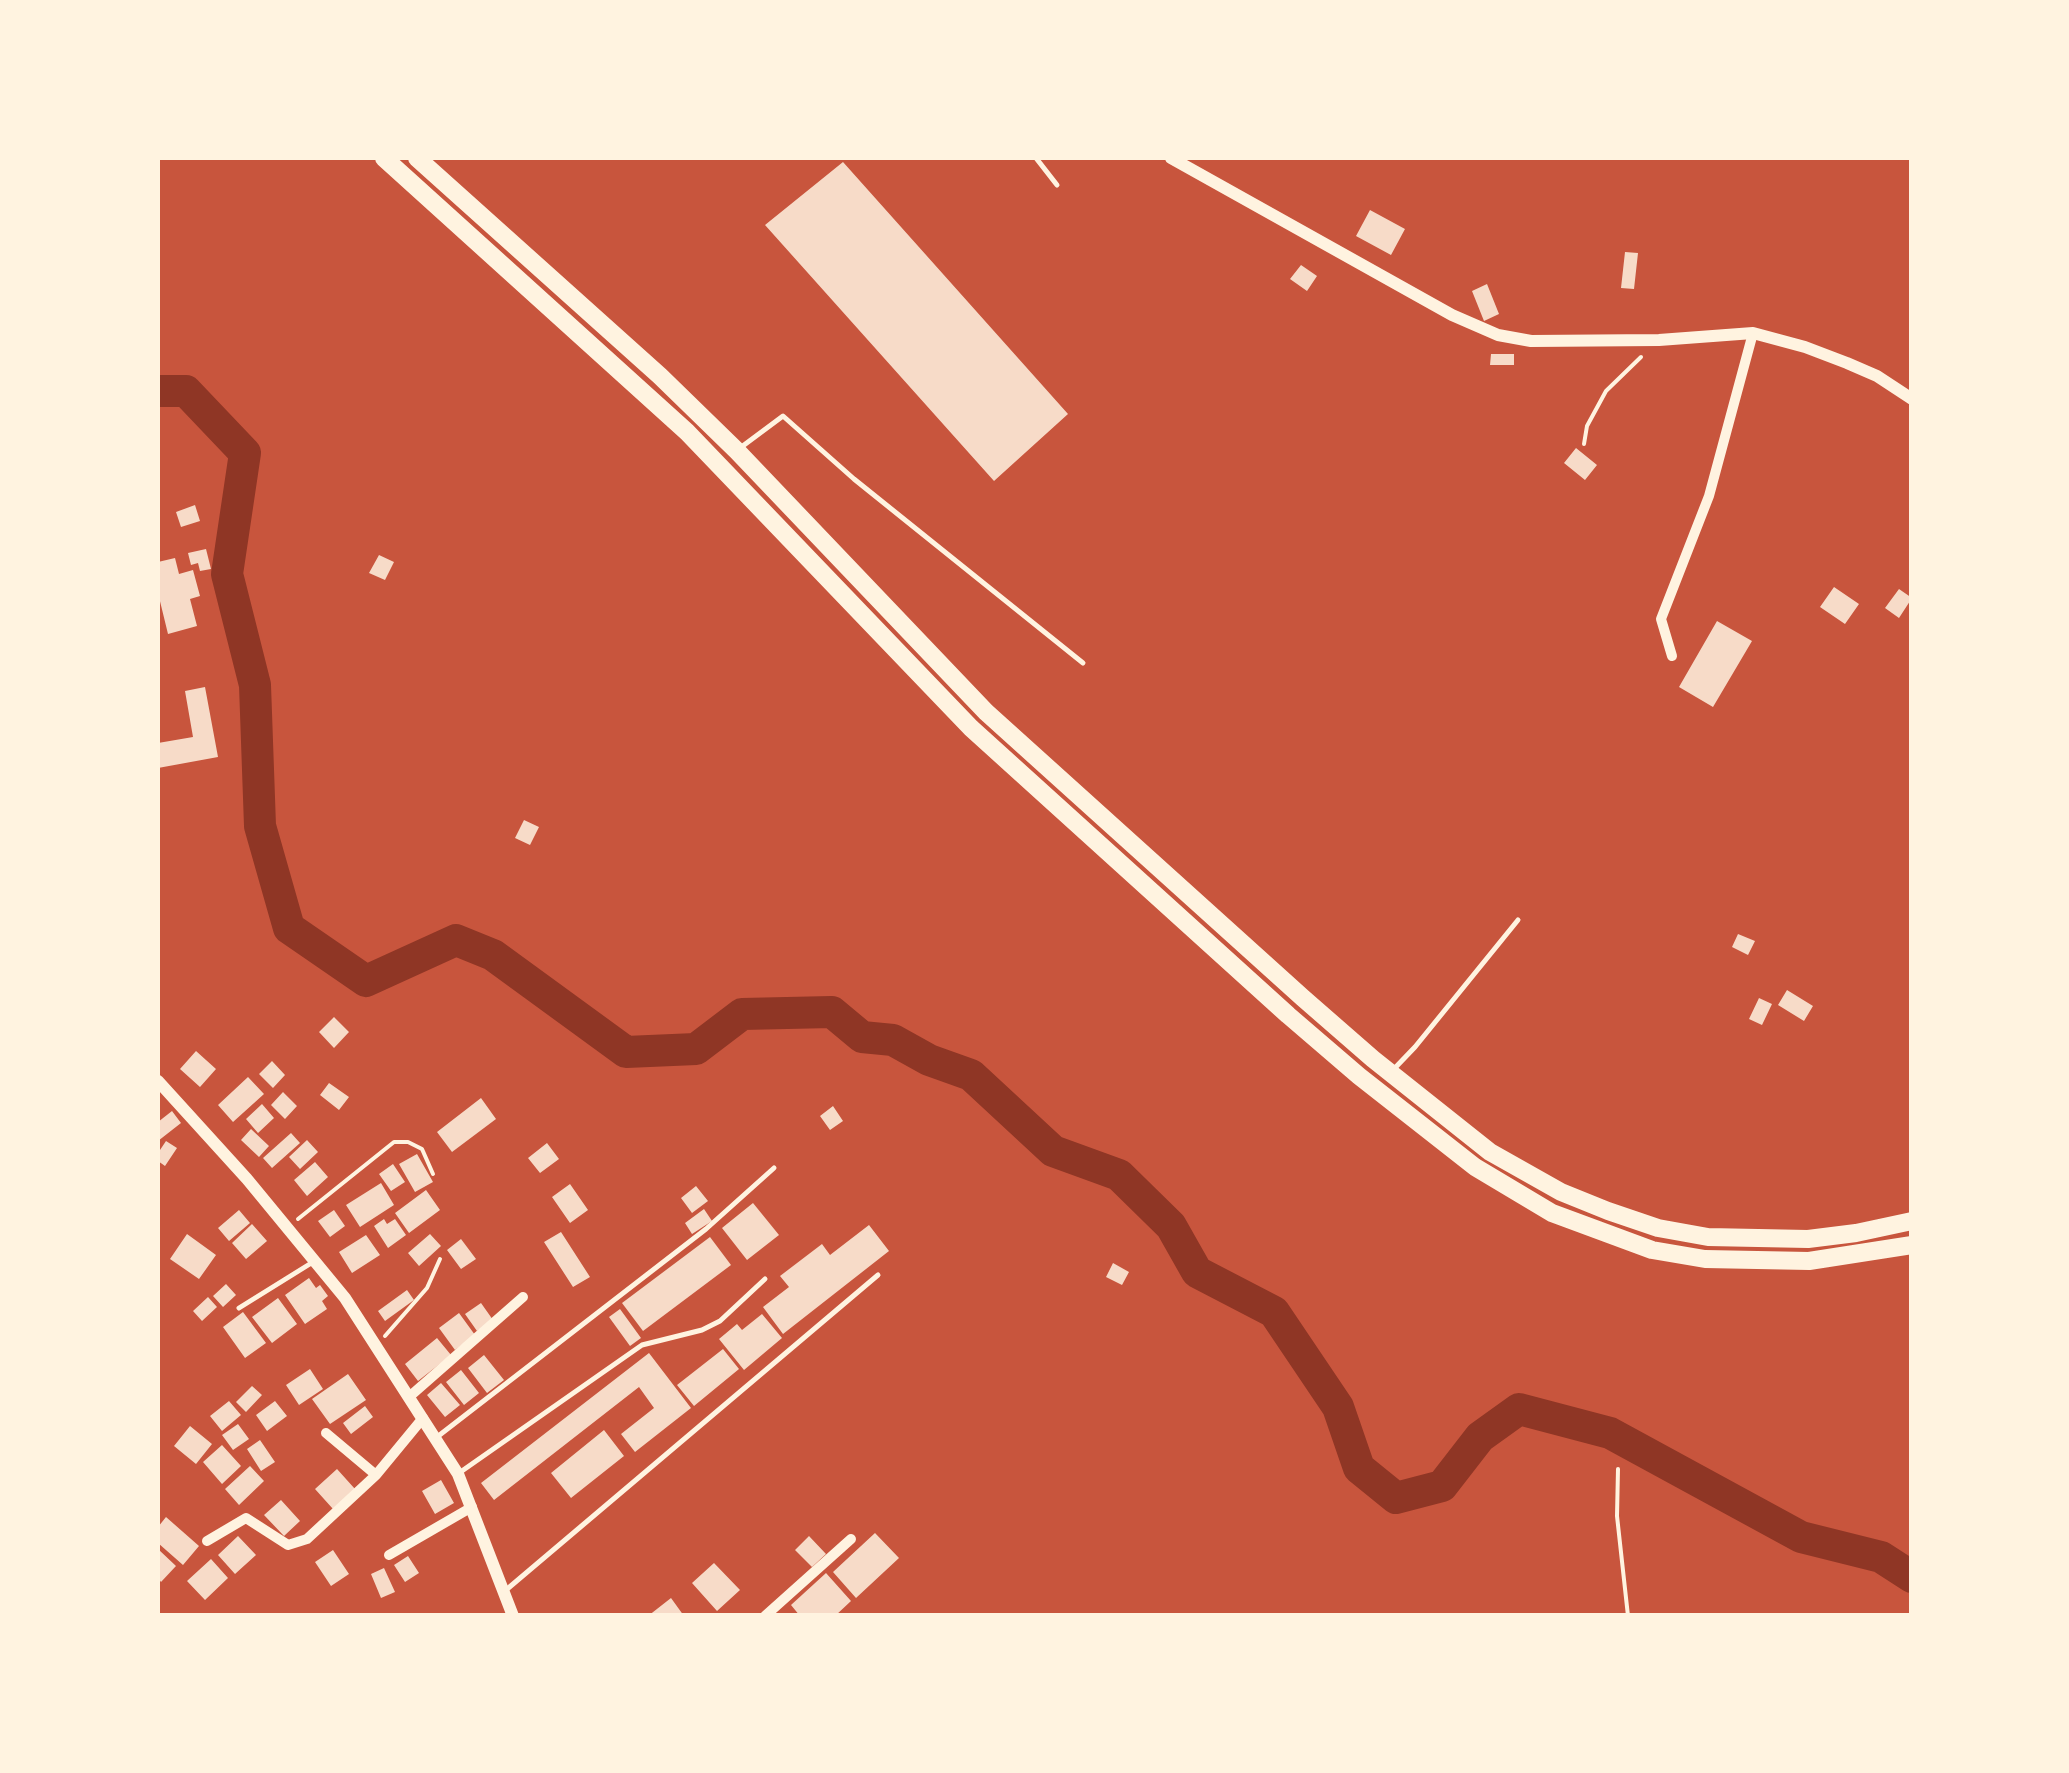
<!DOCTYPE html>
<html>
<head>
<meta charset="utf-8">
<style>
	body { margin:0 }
	#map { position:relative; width:2069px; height:1773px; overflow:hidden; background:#c8553d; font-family:"Times New Roman",serif }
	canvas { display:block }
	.frame { position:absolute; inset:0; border:160px solid #fff3e0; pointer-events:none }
</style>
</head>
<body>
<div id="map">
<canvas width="2069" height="1773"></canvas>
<div class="frame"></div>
</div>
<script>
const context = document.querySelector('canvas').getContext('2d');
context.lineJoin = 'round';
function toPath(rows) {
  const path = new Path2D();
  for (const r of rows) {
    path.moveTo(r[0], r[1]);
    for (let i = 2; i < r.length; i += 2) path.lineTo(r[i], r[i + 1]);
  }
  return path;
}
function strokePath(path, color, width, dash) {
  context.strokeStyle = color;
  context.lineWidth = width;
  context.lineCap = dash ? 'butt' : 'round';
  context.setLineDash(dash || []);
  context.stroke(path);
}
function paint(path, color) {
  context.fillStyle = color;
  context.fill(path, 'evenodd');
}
strokePath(toPath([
	[158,391,186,391,245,453,227,574,255,685,260,826,289,928,366,981,456,940,493,955,626,1052,696,1049,742,1014,832,1012,862,1037,893,1040,929,1060,971,1075,1053,1151,1119,1175,1171,1226,1197,1272,1274,1312,1338,1407,1359,1468,1396,1498,1442,1486,1480,1437,1519,1409,1610,1433,1801,1537,1881,1557,1912,1577]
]), '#8f3625', 32);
paint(toPath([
	[843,162,1068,414,994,481,765,225],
	[1370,210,1405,229,1391,255,1356,236],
	[1625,252,1638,253,1634,289,1621,288],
	[1301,265,1317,276,1307,291,1290,279],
	[1487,284,1499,314,1484,321,1472,291],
	[1491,354,1514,354,1514,365,1490,365],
	[1576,448,1597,465,1585,480,1564,463],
	[195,505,200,521,181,527,176,512],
	[206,549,211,569,200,571,198,563,191,565,188,553],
	[379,555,394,562,385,580,369,573],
	[175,558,179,574,193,570,200,596,190,599,197,626,168,634,158,593,158,562],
	[1834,587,1859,604,1845,624,1820,607],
	[1899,589,1912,598,1899,618,1885,608],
	[1717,621,1752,641,1713,707,1679,687],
	[205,687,218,757,158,768,158,743,193,737,185,691],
	[524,820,539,827,530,845,515,838],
	[1738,934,1755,941,1748,955,1732,947],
	[1787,990,1813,1006,1804,1021,1778,1005],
	[1759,998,1772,1004,1762,1025,1749,1019],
	[334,1017,349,1032,334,1048,319,1032],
	[196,1051,216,1069,200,1087,180,1069],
	[272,1061,285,1075,273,1088,259,1074],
	[248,1077,264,1094,233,1122,218,1105],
	[329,1083,349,1097,339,1110,320,1095],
	[283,1092,297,1106,285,1119,271,1105],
	[481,1098,496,1119,452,1152,437,1132],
	[262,1104,274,1118,258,1133,246,1119],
	[833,1106,843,1121,830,1130,820,1116],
	[172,1111,181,1123,158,1141,158,1122],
	[251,1129,269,1146,259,1157,241,1140],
	[291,1133,300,1143,272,1168,263,1158],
	[307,1140,318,1152,300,1169,289,1157],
	[166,1141,177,1148,165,1166,158,1161,158,1153],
	[547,1143,559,1159,540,1173,528,1158],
	[417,1154,433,1182,415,1192,399,1164],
	[315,1162,328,1177,307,1196,294,1180],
	[393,1164,405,1182,391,1191,379,1174],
	[381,1183,394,1205,360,1227,346,1205],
	[570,1184,588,1210,570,1223,552,1197],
	[696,1186,708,1201,692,1213,681,1198],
	[426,1190,440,1210,409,1233,395,1213],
	[753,1203,779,1235,747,1260,722,1228],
	[704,1209,712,1221,692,1234,685,1223],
	[239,1210,250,1223,229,1241,218,1228],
	[334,1210,345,1226,330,1237,318,1221],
	[384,1219,387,1224,395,1219,406,1235,388,1248,374,1226],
	[252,1224,267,1241,246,1259,232,1243],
	[869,1225,889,1251,783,1334,763,1307,789,1287,780,1276,822,1244,830,1255],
	[561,1232,590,1277,573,1287,544,1242],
	[187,1234,216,1255,199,1279,170,1259],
	[430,1234,441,1246,419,1266,408,1253],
	[366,1235,380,1255,352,1273,339,1252],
	[710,1237,731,1265,643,1331,622,1303],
	[461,1239,476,1259,461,1269,447,1250],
	[1113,1263,1129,1272,1122,1285,1106,1277],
	[309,1278,316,1288,320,1285,328,1296,322,1301,327,1309,305,1324,285,1295],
	[226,1284,236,1295,223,1307,213,1296],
	[407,1290,414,1300,385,1321,378,1311],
	[208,1297,217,1307,202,1321,193,1311],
	[278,1298,297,1324,272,1343,252,1317],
	[481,1303,493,1320,477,1331,465,1314],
	[620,1309,641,1338,630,1346,609,1317],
	[243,1312,266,1343,245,1358,223,1327],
	[459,1313,475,1335,455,1350,439,1328],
	[762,1314,782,1338,744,1370,719,1339,737,1324,742,1330],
	[437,1338,451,1355,418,1381,405,1364],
	[723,1349,739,1369,694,1406,677,1385],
	[649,1353,691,1408,635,1452,621,1434,654,1408,639,1387,494,1500,481,1483],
	[484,1355,504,1380,487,1393,468,1368],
	[310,1369,323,1389,299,1405,286,1385],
	[461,1370,479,1393,464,1405,446,1382],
	[348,1374,366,1400,330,1424,312,1399],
	[441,1383,460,1405,445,1417,427,1395],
	[252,1386,262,1395,246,1412,236,1402],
	[229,1401,241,1415,222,1431,210,1416],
	[275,1401,287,1416,267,1431,256,1415],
	[365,1406,373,1417,351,1434,343,1423],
	[238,1424,249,1439,233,1450,222,1435],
	[190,1426,212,1444,196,1464,174,1446],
	[604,1430,624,1456,571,1498,551,1473],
	[260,1440,275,1462,261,1471,247,1449],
	[222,1445,241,1466,222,1484,203,1462],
	[250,1466,264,1481,239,1505,225,1489],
	[337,1469,355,1489,333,1509,315,1489],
	[441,1480,454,1503,435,1514,422,1491],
	[281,1500,300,1521,284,1536,264,1515],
	[166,1517,199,1546,183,1565,158,1543,158,1527],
	[875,1533,899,1558,856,1598,833,1572],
	[238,1536,256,1555,235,1574,218,1555],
	[809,1536,826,1554,812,1567,795,1550],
	[158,1549,176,1566,161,1582,158,1578],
	[333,1550,349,1574,331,1586,315,1562],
	[408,1556,419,1573,405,1582,394,1565],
	[211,1559,228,1578,205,1600,187,1581],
	[714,1563,740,1590,717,1611,692,1583],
	[384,1568,395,1592,381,1598,371,1574],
	[826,1573,851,1601,835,1616,800,1616,791,1605],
	[671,1598,684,1616,648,1616]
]), '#f7dbc8');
strokePath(toPath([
	[1584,444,1587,426,1606,391,1641,357],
	[298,1219,394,1142,408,1142,422,1149,433,1174],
	[385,1336,427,1288,440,1259],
	[1618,1469,1617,1516,1628,1616]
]), '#fff3e0', 4);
strokePath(toPath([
	[1036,158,1057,185],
	[740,448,783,416,854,479,1083,663],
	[1392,1071,1415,1047,1518,920],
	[239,1308,313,1262],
	[437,1437,706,1229,774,1168],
	[459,1473,642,1345,702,1330,720,1321,765,1279],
	[506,1590,878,1275]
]), '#fff3e0', 5);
strokePath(toPath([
	[1672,656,1661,619,1709,496,1753,333],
	[409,1397,523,1297],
	[326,1433,376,1475],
	[207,1541,246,1518,288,1545,307,1539,376,1475,423,1418],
	[389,1555,472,1507],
	[765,1616,851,1539]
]), '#fff3e0', 10);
strokePath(toPath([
	[1171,158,1452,315,1498,335,1531,341,1659,340,1753,333,1805,347,1847,363,1877,376,1912,399],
	[158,1081,247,1179,345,1298,458,1474,513,1616]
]), '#fff3e0', 12);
strokePath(toPath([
	[384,158,687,432,971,728,1288,1015,1359,1076,1475,1167,1552,1213,1652,1250,1705,1259,1809,1261,1912,1245],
	[417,158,660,376,737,451,986,712,1303,998,1373,1059,1490,1152,1561,1192,1608,1211,1658,1228,1708,1237,1808,1239,1856,1233,1912,1221]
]), '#fff3e0', 18);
</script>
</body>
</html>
